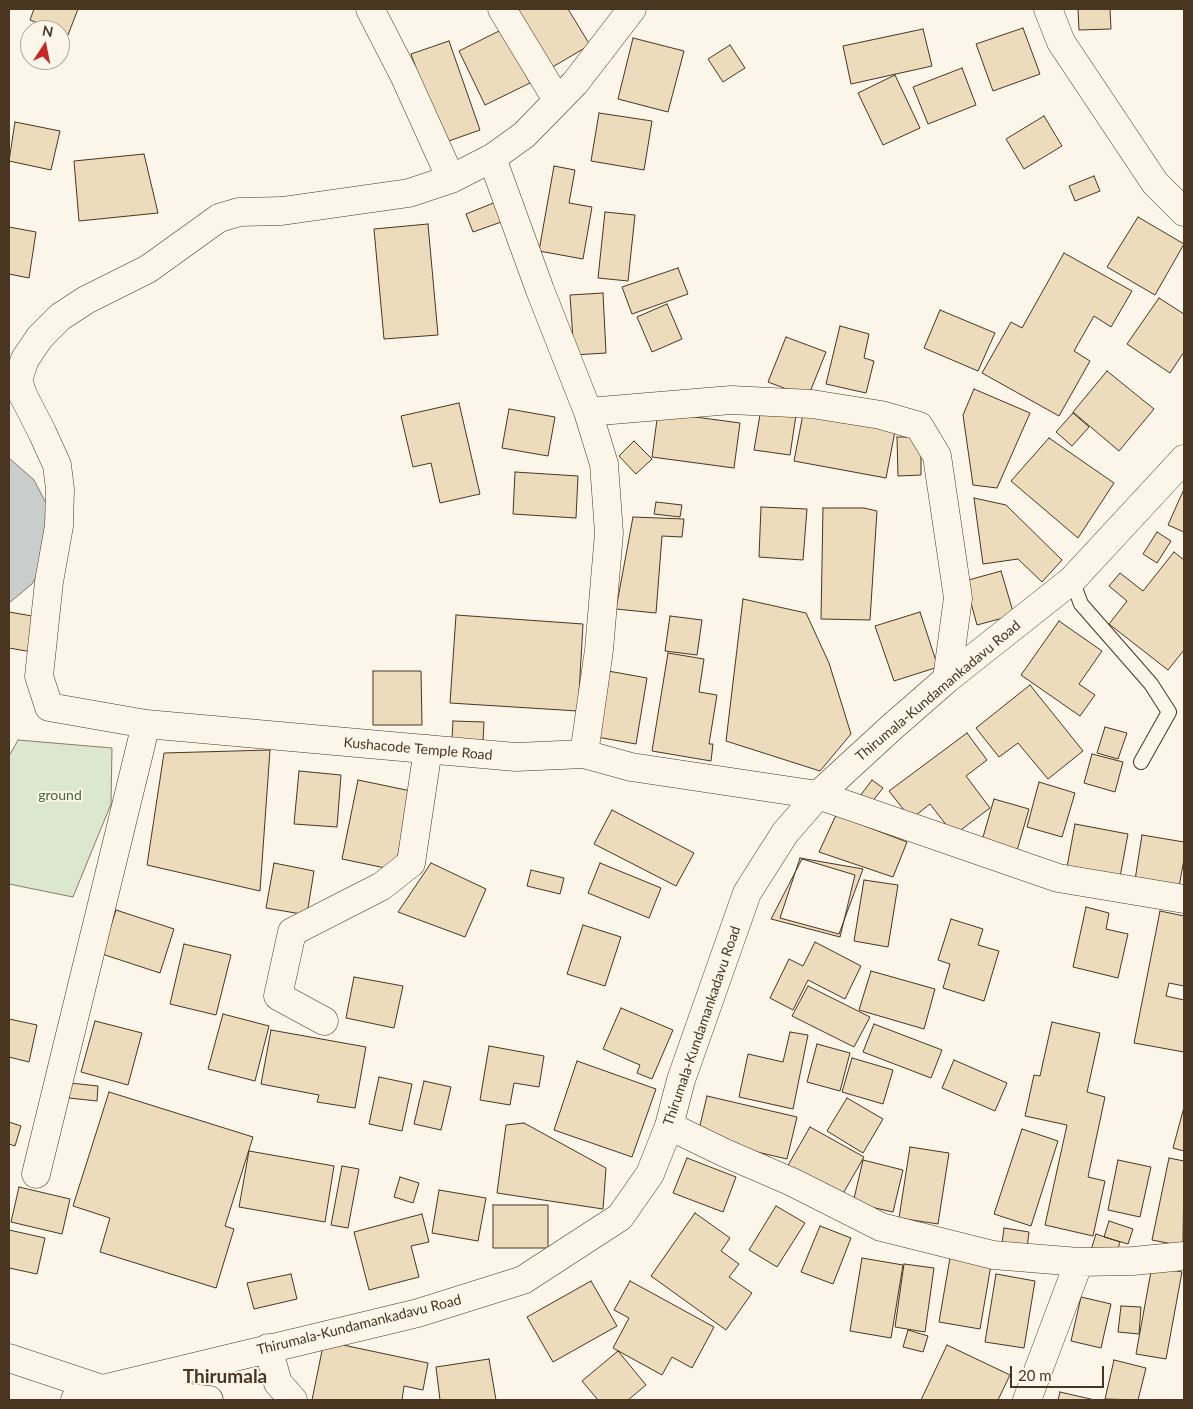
<!DOCTYPE html>
<html>
<head>
<meta charset="utf-8">
<style>
	body { margin:0 }
	#map { position:relative; width:1193px; height:1409px; overflow:hidden; background:#fbf6e9; font-family:Lato,sans-serif }
	canvas { display:block }
	.frame { position:absolute; inset:0; border:10px solid #4a3520; pointer-events:none }
	.north { position:absolute; left:20px; top:20px; width:50px; height:50px; box-sizing:border-box; background:#fbf6e9; border:1px solid #b4a999; border-radius:50%; rotate:11deg; font-size:14px; font-weight:700; line-height:20px; text-align:center; color:#4a3520 }
	.north::after { content:''; display:block; margin:auto; width:18px; height:22px; background:#c62828; clip-path:polygon(50% 0,100% 100%,50% 72%,0 100%) }
	.scale { position:absolute; left:1010px; top:1366px; width:94px; height:22px; box-sizing:border-box; border:2px solid #4a3520; border-top:0; padding-left:6px; font-size:15px; line-height:18px; white-space:nowrap; color:#4a3520; -webkit-text-stroke:4px #fbf6e9; paint-order:stroke }
</style>
</head>
<body>
<div id="map">
<canvas width="1193" height="1409"></canvas>
<div class="frame"></div>
<div class="north">N</div>
<div class="scale">20 m</div>
</div>
<script>
const context = document.querySelector('canvas').getContext('2d');
context.lineJoin = 'round';
function paint(path, color) {
  context.fillStyle = color;
  context.fill(path, 'evenodd');
}
function toPath(rows) {
  const path = new Path2D();
  for (const r of rows) {
    path.moveTo(r[0], r[1]);
    for (let i = 2; i < r.length; i += 2) path.lineTo(r[i], r[i + 1]);
  }
  return path;
}
function strokePath(path, color, width, dash) {
  context.strokeStyle = color;
  context.lineWidth = width;
  context.lineCap = dash ? 'butt' : 'round';
  context.setLineDash(dash || []);
  context.stroke(path);
}
function drawText(font, color, halo, rows, align = 'center') {
  context.font = font + ' Lato,sans-serif';
  context.lineWidth = 4;
  context.setLineDash([]);
  context.textBaseline = 'middle';
  context.strokeStyle = halo;
  context.fillStyle = color;
  for (const [text, x, y, turn = 0] of rows) {
    context.save();
    context.translate(x, y);
    context.rotate((+turn || 0) * Math.PI / 180);
    context.textAlign = isNaN(turn) ? turn : align;
    if (halo) context.strokeText(text, 0, 0);
    context.fillText(text, 0, 0);
    context.restore();
  }
}
const green = toPath([
	[18,740,112,748,111,804,73,897,9,884,9,756,18,740]
]);
paint(green, '#dce7d0');
strokePath(green, '#887966', 1);
const water = toPath([
	[9,458,34,480,47,505,46,559,32,584,9,603,9,458]
]);
paint(water, '#c9cecd');
strokePath(water, '#887966', 1);
const building = toPath([
	[34,9,78,9,68,35,30,20,34,9],
	[512,9,568,9,590,45,549,69,512,9],
	[1078,9,1110,9,1111,29,1079,30,1078,9],
	[1023,28,1040,74,993,91,976,44,1023,28],
	[503,29,530,83,485,105,459,51,503,29],
	[923,29,932,66,851,84,843,46,923,29],
	[633,38,684,51,668,112,618,99,633,38],
	[449,41,480,130,443,143,411,54,449,41],
	[730,45,745,68,723,82,708,59,730,45],
	[962,68,976,105,928,124,913,87,962,68],
	[895,75,920,128,883,145,858,93,895,75],
	[599,113,652,121,644,170,591,161,599,113],
	[1044,116,1062,146,1024,169,1006,139,1044,116],
	[15,122,60,131,51,170,9,161,15,122],
	[144,154,158,213,79,221,74,161,144,154],
	[554,166,575,170,569,203,592,207,583,259,539,251,554,166],
	[1094,176,1100,191,1075,201,1069,186,1094,176],
	[496,202,504,221,473,232,466,214,496,202],
	[605,212,635,215,628,281,598,278,605,212],
	[1138,217,1184,244,1155,295,1107,267,1138,217],
	[428,224,438,335,384,339,374,229,428,224],
	[9,227,36,232,29,278,9,274,9,227],
	[1064,253,1132,291,1111,327,1094,316,1074,351,1090,361,1059,416,982,373,1011,322,1022,328,1064,253],
	[678,268,688,294,632,314,622,287,678,268],
	[603,293,606,353,574,355,570,295,603,293],
	[1159,298,1184,314,1184,352,1170,373,1127,344,1159,298],
	[667,304,682,339,652,352,637,317,667,304],
	[940,310,995,333,978,371,924,348,940,310],
	[840,326,869,334,864,358,874,361,866,393,826,384,840,326],
	[786,337,826,352,808,397,768,382,786,337],
	[1107,371,1154,409,1119,451,1073,412,1107,371],
	[974,389,1030,413,997,488,973,485,963,415,974,389],
	[459,403,480,494,440,503,431,463,413,467,401,416,459,403],
	[509,409,555,417,548,456,502,448,509,409],
	[761,409,796,415,790,455,754,450,761,409],
	[658,412,740,423,734,468,652,457,658,412],
	[1073,413,1089,427,1072,446,1056,432,1073,413],
	[803,414,895,431,886,478,794,461,803,414],
	[897,437,921,437,921,475,898,476,897,437],
	[1049,438,1114,483,1078,538,1011,481,1049,438],
	[634,441,652,459,636,474,619,456,634,441],
	[515,472,578,476,576,518,513,514,515,472],
	[1184,489,1184,532,1168,525,1184,489],
	[974,498,1006,505,1062,560,1042,582,1018,559,983,564,974,498],
	[656,502,682,505,680,517,654,514,656,502],
	[761,507,807,509,803,560,759,557,761,507],
	[823,508,864,508,877,511,870,620,821,619,823,508],
	[633,517,684,519,682,537,662,536,656,613,616,609,633,517],
	[1157,532,1171,541,1157,563,1143,554,1157,532],
	[1174,552,1184,560,1184,650,1168,670,1109,624,1127,601,1109,586,1120,573,1143,591,1174,552],
	[1001,571,1014,615,977,625,965,581,1001,571],
	[743,599,806,613,829,663,851,734,820,771,726,741,743,599],
	[9,612,38,617,32,652,9,648,9,612],
	[920,612,938,667,894,681,875,626,920,612],
	[456,615,583,624,578,711,450,703,456,615],
	[670,616,702,620,697,655,665,651,670,616],
	[1059,621,1102,651,1079,684,1095,695,1080,716,1021,675,1059,621],
	[668,653,704,659,699,692,717,695,709,744,713,744,711,761,652,751,668,653],
	[373,671,421,671,422,725,373,725,373,671],
	[608,671,647,678,636,744,597,737,608,671],
	[1030,685,1083,751,1048,779,1018,743,999,757,976,728,1030,685],
	[453,721,484,722,483,741,452,739,453,721],
	[1105,727,1127,733,1118,759,1097,753,1105,727],
	[967,733,987,760,966,776,990,808,954,835,930,804,911,819,889,791,967,733],
	[270,750,260,891,147,865,164,753,270,750],
	[1092,754,1123,762,1115,792,1084,783,1092,754],
	[299,771,341,775,337,827,294,824,299,771],
	[358,780,411,791,395,870,342,859,358,780],
	[872,780,883,788,867,808,857,800,872,780],
	[1039,782,1075,793,1062,837,1027,827,1039,782],
	[994,799,1029,809,1016,854,981,844,994,799],
	[612,810,694,853,676,886,594,844,612,810],
	[836,815,907,842,893,877,819,852,836,815],
	[1075,824,1128,834,1120,877,1067,867,1075,824],
	[1142,835,1184,842,1184,859,1179,887,1135,880,1142,835],
	[800,858,863,869,839,934,780,918,800,858],
	[802,859,855,875,840,937,771,919,802,859],
	[274,863,314,871,308,908,313,916,266,908,274,863],
	[431,863,486,889,465,937,398,912,431,863],
	[600,863,661,888,649,918,588,893,600,863],
	[531,870,564,878,560,894,527,886,531,870],
	[864,880,898,885,888,947,854,941,864,880],
	[1086,907,1109,913,1106,929,1128,934,1118,978,1073,967,1086,907],
	[116,910,174,929,160,973,102,954,116,910],
	[1160,911,1184,916,1184,986,1169,983,1166,996,1184,1000,1184,1052,1134,1043,1160,911],
	[951,919,983,929,978,945,999,951,984,1001,943,988,950,964,938,960,951,919],
	[583,925,621,937,605,986,567,974,583,925],
	[815,942,861,966,845,999,808,980,793,1010,770,998,789,959,803,966,815,942],
	[184,944,231,955,216,1015,170,1004,184,944],
	[871,971,935,989,924,1029,859,1010,871,971],
	[354,977,403,986,394,1028,346,1018,354,977],
	[808,986,870,1017,854,1047,792,1016,808,986],
	[621,1008,673,1030,652,1079,637,1073,640,1065,603,1049,621,1008],
	[223,1014,269,1026,255,1081,208,1069,223,1014],
	[9,1019,37,1025,29,1062,9,1057,9,1019],
	[95,1021,142,1033,128,1085,81,1072,95,1021],
	[1052,1022,1100,1033,1087,1092,1105,1097,1088,1177,1105,1181,1093,1236,1045,1225,1067,1125,1025,1116,1034,1075,1040,1076,1052,1022],
	[874,1024,942,1050,931,1078,863,1052,874,1024],
	[271,1030,366,1047,355,1108,317,1102,319,1095,261,1084,271,1030],
	[790,1032,808,1035,793,1109,739,1097,748,1054,783,1062,790,1032],
	[817,1044,850,1053,840,1091,807,1082,817,1044],
	[489,1046,544,1056,539,1087,514,1083,510,1105,480,1100,489,1046],
	[852,1058,893,1070,883,1104,842,1092,852,1058],
	[954,1060,1007,1083,995,1111,942,1088,954,1060],
	[577,1061,656,1089,632,1157,554,1130,577,1061],
	[379,1077,412,1084,402,1131,369,1124,379,1077],
	[424,1081,451,1087,441,1130,414,1124,424,1081],
	[70,1083,98,1086,97,1101,69,1098,70,1083],
	[109,1092,253,1137,225,1226,234,1229,216,1288,100,1252,110,1218,73,1206,109,1092],
	[707,1096,797,1117,787,1159,697,1138,707,1096],
	[847,1098,883,1119,863,1153,827,1131,847,1098],
	[1184,1107,1184,1151,1173,1148,1184,1107],
	[9,1122,21,1126,15,1146,9,1144,9,1122],
	[524,1123,606,1168,603,1209,497,1193,506,1125,524,1123],
	[810,1127,864,1157,841,1197,787,1167,810,1127],
	[1022,1129,1058,1141,1031,1226,994,1214,1022,1129],
	[910,1147,949,1153,938,1224,899,1218,910,1147],
	[249,1151,334,1166,325,1222,239,1207,249,1151],
	[687,1158,736,1177,723,1212,673,1193,687,1158],
	[1169,1158,1184,1161,1183,1246,1152,1240,1169,1158],
	[863,1160,903,1170,893,1212,853,1203,863,1160],
	[1118,1160,1151,1167,1140,1217,1108,1210,1118,1160],
	[342,1166,359,1169,348,1228,331,1225,342,1166],
	[400,1177,419,1183,413,1203,394,1197,400,1177],
	[19,1187,70,1199,62,1234,11,1222,19,1187],
	[439,1190,486,1198,478,1241,432,1233,439,1190],
	[493,1205,548,1205,548,1248,493,1248,493,1205],
	[776,1206,805,1223,777,1267,749,1250,776,1206],
	[695,1213,730,1238,721,1251,739,1264,729,1277,752,1293,726,1330,651,1276,695,1213],
	[422,1214,429,1242,411,1246,419,1277,369,1290,354,1232,422,1214],
	[1109,1221,1133,1229,1128,1244,1104,1237,1109,1221],
	[820,1226,851,1238,833,1284,801,1272,820,1226],
	[1004,1228,1029,1232,1027,1248,1002,1244,1004,1228],
	[9,1230,45,1238,37,1274,9,1268,9,1230],
	[1096,1234,1120,1242,1115,1258,1091,1250,1096,1234],
	[862,1258,903,1265,891,1338,850,1331,862,1258],
	[950,1258,991,1265,980,1329,939,1322,950,1258],
	[904,1264,934,1268,925,1332,895,1327,904,1264],
	[1152,1266,1182,1272,1166,1359,1136,1354,1152,1266],
	[291,1274,297,1299,254,1309,247,1283,291,1274],
	[996,1274,1035,1281,1024,1348,985,1342,996,1274],
	[591,1281,617,1326,553,1362,527,1317,591,1281],
	[630,1281,714,1327,692,1368,672,1357,662,1375,613,1348,629,1318,614,1310,630,1281],
	[1081,1297,1111,1304,1101,1348,1071,1341,1081,1297],
	[1121,1306,1141,1307,1139,1334,1118,1332,1121,1306],
	[908,1330,928,1336,923,1352,903,1347,908,1330],
	[324,1341,428,1363,423,1390,404,1386,402,1400,312,1400,324,1341],
	[947,1345,1010,1375,998,1400,921,1400,947,1345],
	[618,1351,646,1385,628,1400,598,1400,582,1381,618,1351],
	[489,1359,496,1400,440,1400,436,1367,489,1359],
	[1114,1360,1146,1368,1138,1400,1105,1399,1114,1360],
	[1060,1392,1095,1400,1058,1400,1060,1392]
]);
paint(building, '#ecdcbc');
strokePath(building, '#4a3520', 1);
const service = toPath([
	[1072,580,1081,604,1151,684,1169,712,1141,762]
]);
const minor = toPath([
	[370,9,404,75,451,179],
	[502,9,557,100],
	[632,9,575,83,524,135,492,158,451,179,409,193,282,211,239,212,219,218,148,269,86,300,60,317,40,337,25,359,18,380,23,395,42,432,57,465,60,489,59,526,49,582,39,676,49,707,146,724,391,746,516,757,584,754,631,767,818,795,1058,878,1184,899],
	[1048,9,1061,42,1155,183,1184,212],
	[492,158,540,290,588,412,604,464,609,533,599,650,584,754],
	[588,412,731,400,812,404,881,415,919,426,937,456,958,598,947,679],
	[324,1021,278,996,292,932,382,886,411,863,428,749],
	[669,1126,725,1153,792,1182,881,1227,993,1255,1079,1262,1133,1261,1184,1256],
	[36,1174,146,724],
	[9,1358,102,1389],
	[1027,1400,1079,1262]
]);
const secondary = toPath([
	[268,1348,278,1383,293,1400],
	[121,1391,209,1400],
	[75,1400,102,1389,418,1313,523,1280,620,1217,650,1174,669,1126,681,1080,747,893,785,833,818,795,892,727,947,679,1072,580,1184,459]
]);
strokePath(service, '#4a3520', 16);
strokePath(minor, '#4a3520', 29);
strokePath(secondary, '#4a3520', 29);
strokePath(service, '#fbf6e9', 14);
strokePath(minor, '#fbf6e9', 28);
strokePath(secondary, '#fbf6e9', 28);
drawText('14px', '#4a3520', '#fbf6e9', [
	["Thirumala-Kundamankadavu Road",938,691,-40],
	["Kushacode Temple Road",418,749,5],
	["Thirumala-Kundamankadavu Road",702,1026,-71],
	["Thirumala-Kundamankadavu Road",359,1325,-14]
]);
drawText('14px', '#436837', '#fbf6e9', [
	["ground",60,795]
]);
drawText('bold 19px', '#4a3520', '#fbf6e9', [
	["Thirumala",225,1377]
]);
</script>
</body>
</html>
